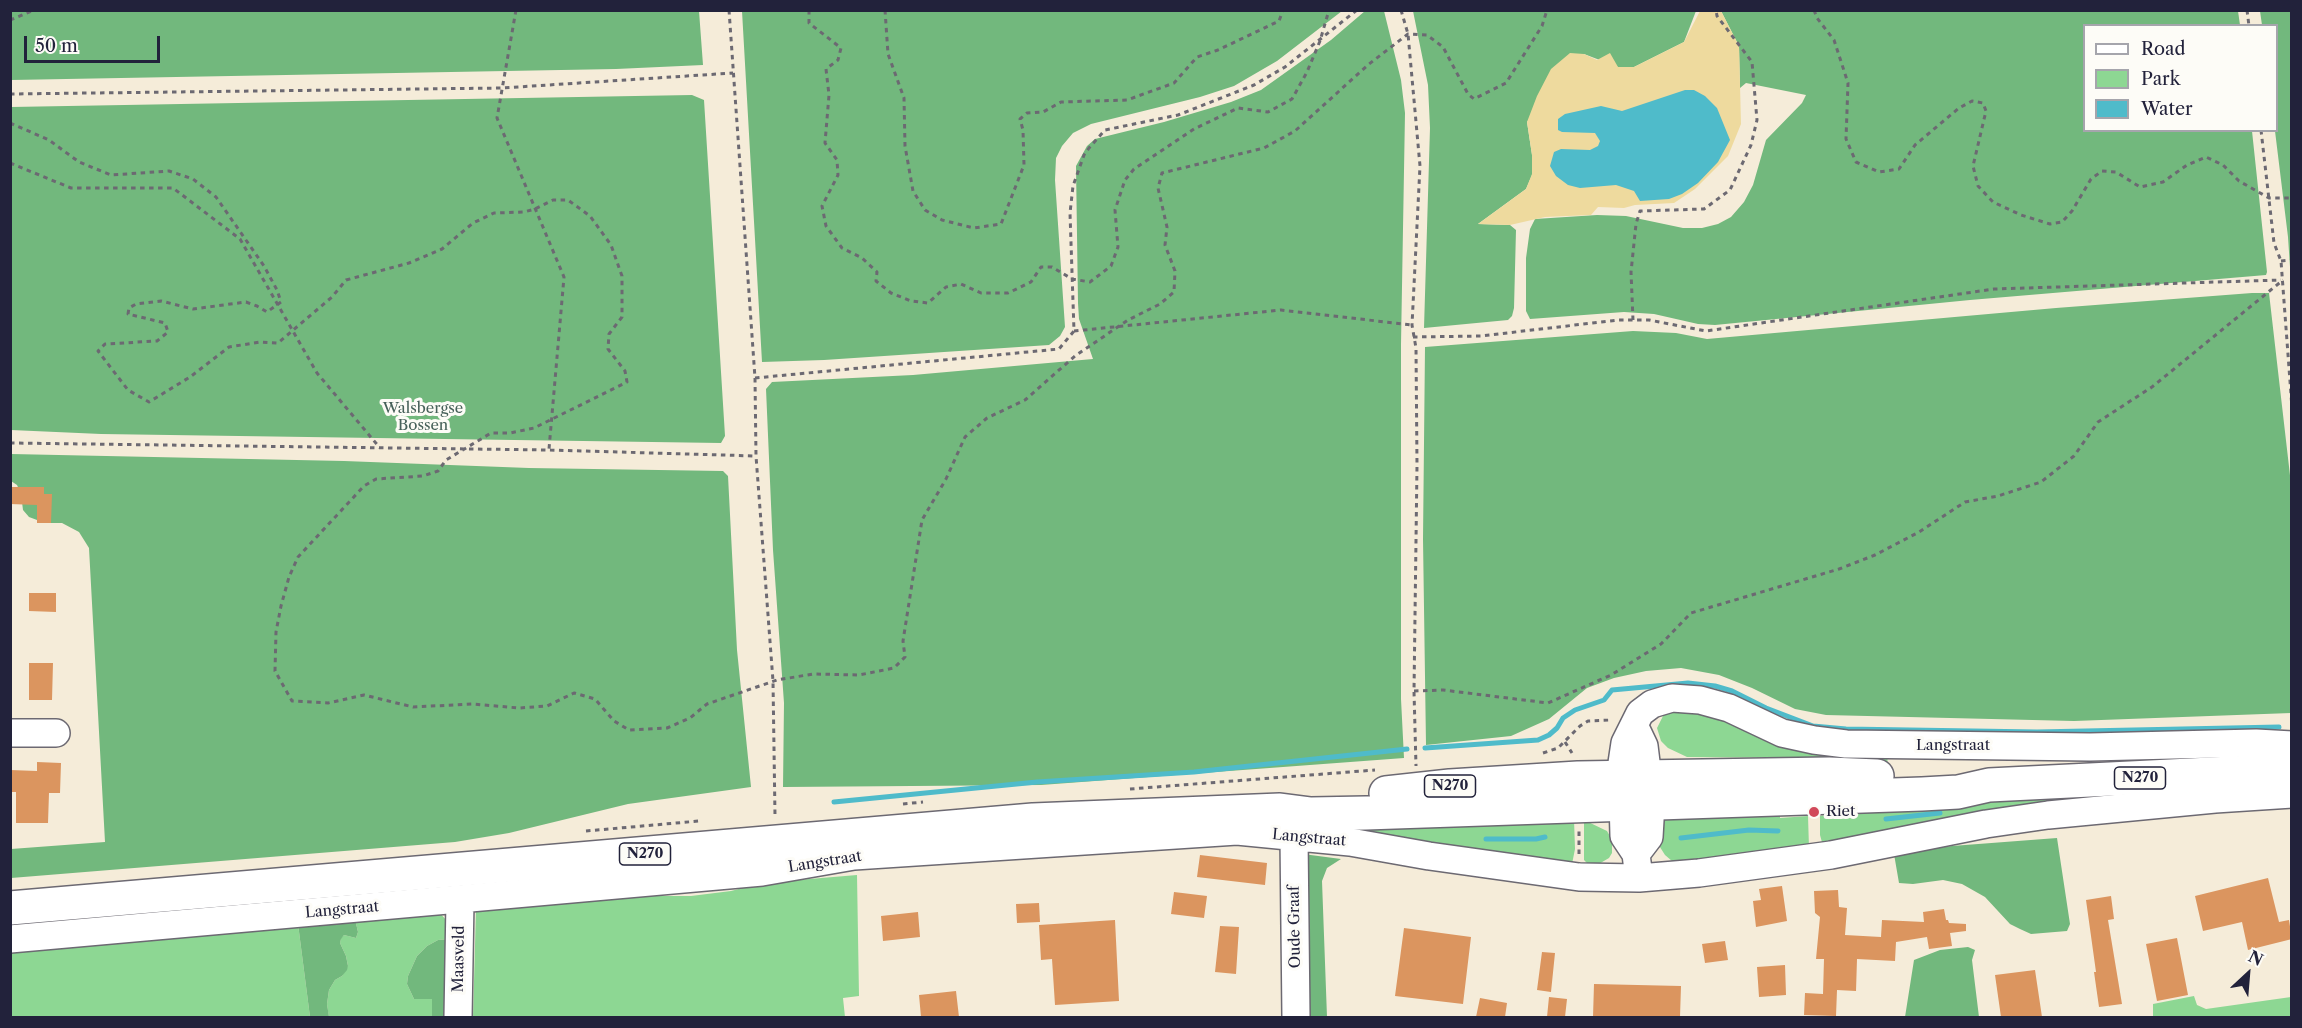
<!DOCTYPE html>
<html>
<head>
<meta charset="utf-8">
<style>
	body { margin:0 }
	#map { position:relative; width:2302px; height:1028px; overflow:hidden; background:#f5ecd9; font-family:"Libre Caslon Text",serif }
	canvas { display:block }
	.frame { position:absolute; inset:0; border:12px solid #22223b; pointer-events:none }
	.legend { position:absolute; left:2083px; top:24px; width:195px; height:108px; box-sizing:border-box; background:#fdfcf7; border:2px solid #a5a5ac; margin:0; padding:8px 10px; list-style:none; font-size:18px; color:#22223b }
	.legend li { display:flex; align-items:center; gap:12px; height:30px }
	.legend b { width:30px; border:2px solid #a5a5ac }
	.north { position:absolute; left:2218px; top:944px; width:60px; height:60px; -webkit-text-stroke:4px #fdfcf7; paint-order:stroke; rotate:26deg; font-size:16px; font-weight:700; line-height:24px; text-align:center; color:#22223b }
	.north::after { content:''; display:block; margin:auto; width:21px; height:27px; background:#22223b; clip-path:polygon(50% 0,100% 100%,50% 72%,0 100%) }
	.scale { position:absolute; left:24px; top:36px; width:136px; height:27px; box-sizing:border-box; border:3px solid #22223b; border-top:0; padding-left:8px; font-size:18px; line-height:21px; white-space:nowrap; color:#22223b; -webkit-text-stroke:4px #fdfcf7; paint-order:stroke }
</style>
</head>
<body>
<div id="map">
<canvas width="2302" height="1028"></canvas>
<div class="frame"></div>
<ul class="legend">
<li><b style="height:8px;background:#fff"></b>Road</li>
<li><b style="height:16px;background:#8dd793"></b>Park</li>
<li><b style="height:16px;background:#4fbbca"></b>Water</li>
</ul>
<div class="north">N</div>
<div class="scale">50 m</div>
</div>
<script>
const context = document.querySelector('canvas').getContext('2d');
context.lineJoin = 'round';
function paint(path, color) {
  context.fillStyle = color;
  context.fill(path, 'evenodd');
}
function toPath(rows) {
  const path = new Path2D();
  for (const r of rows) {
    path.moveTo(r[0], r[1]);
    for (let i = 2; i < r.length; i += 2) path.lineTo(r[i], r[i + 1]);
  }
  return path;
}
function strokePath(path, color, width, dash) {
  context.strokeStyle = color;
  context.lineWidth = width;
  context.lineCap = dash ? 'butt' : 'round';
  context.setLineDash(dash || []);
  context.stroke(path);
}
function drawText(font, color, halo, rows, align = 'center') {
  context.font = font + ' "Libre Caslon Text",serif';
  context.lineWidth = 6;
  context.setLineDash([]);
  context.textBaseline = 'middle';
  context.strokeStyle = halo;
  context.fillStyle = color;
  for (const [text, x, y, turn = 0] of rows) {
    context.save();
    context.translate(x, y);
    context.rotate((+turn || 0) * Math.PI / 180);
    context.textAlign = isNaN(turn) ? turn : align;
    if (halo) context.strokeText(text, 0, 0);
    context.fillText(text, 0, 0);
    context.restore();
  }
}
paint(toPath([
	[1679,708,1888,754,1887,766,1816,758,1687,757,1668,748,1661,741,1657,728,1663,716,1670,710],
	[2095,792,1823,846,1820,835,1820,816,1825,815,1824,809],
	[1780,810,1780,818,1808,816,1809,848,1672,861,1665,855,1658,844,1661,822,1665,818],
	[1574,819,1575,849,1572,864,1280,821],
	[1584,820,1607,831,1612,840,1612,853,1609,858,1597,865,1590,866,1584,860],
	[857,875,859,996,843,998,845,1017,473,1018,476,909,636,896,691,896,731,891,762,883],
	[437,910,448,922,449,939,438,940,427,946,417,956,408,976,407,984,414,999,432,999,432,1017,329,1018,327,1004,329,990,335,980,342,976,348,966,346,956,340,943,341,938,344,935,356,938,358,932,355,919],
	[298,924,310,1017,11,1018,11,948],
	[2194,996,2197,1005,2206,1009,2291,997,2291,1017,2153,1017,2153,1004]
]), '#8dd793');
paint(toPath([
	[10,11,699,11,703,65,616,69,11,80],
	[742,11,742,10,1342,11,1277,61,1234,86,1200,97,1091,124,1073,133,1062,146,1056,158,1055,180,1065,327,1060,336,1049,345,824,360,762,362],
	[1365,11,1384,11,1401,80,1405,113,1401,344,1401,699,1404,758,1041,785,783,787,784,703,773,550,766,389,772,382,913,375,1093,359,1079,319,1078,303,1076,166,1087,146,1095,139,1164,122,1231,102,1261,90,1331,40],
	[1413,11,1696,11,1684,42,1634,67,1618,67,1584,54,1527,122,1532,155,1532,175,1526,189,1478,224,1510,225,1516,230,1514,308,1512,316,1508,320,1424,328,1430,128,1428,85],
	[1721,11,2238,11,2240,25,2084,26,2084,130,2252,131,2267,272,2266,275,1970,300,1715,325,1698,324,1654,314,1624,312,1530,319,1526,311,1526,258,1530,229,1535,219,1597,215,1626,216,1683,228,1702,228,1718,224,1731,217,1744,202,1753,185,1766,140,1802,103,1806,95,1746,83,1740,88,1739,46],
	[2260,11,2291,11,2291,282,2288,237,2275,131,2276,26,2262,25],
	[692,95,704,100,725,436,721,443,101,434,11,430,11,107],
	[2252,293,2269,293,2291,484,2291,713,2074,721,1826,715,1795,709,1752,688,1719,675,1681,668,1646,671,1614,678,1587,688,1549,719,1511,736,1426,745,1423,539,1425,347,1633,331,1676,333,1707,339,2056,308],
	[11,454,344,461,529,468,723,471,728,476,737,650,751,787,628,804,509,833,455,842,11,878,11,849,105,842,89,548,79,532,62,523,45,523,29,517,23,510,21,494,17,485,11,481],
	[2057,838,2070,924,2067,931,2031,934,2020,929,2010,924,1985,897,1962,884,1943,880,1913,884,1899,883,1894,854,1952,846],
	[1303,854,1341,859,1327,868,1322,881,1327,1017,1309,1017],
	[355,919,358,932,356,938,344,935,341,939,340,943,346,956,348,966,347,970,342,976,335,980,329,990,327,1004,329,1017,310,1017,298,924],
	[449,939,447,1017,432,1017,432,999,414,999,407,984,408,976,417,956,427,946,438,940],
	[1968,947,1975,950,1972,960,1979,1017,1905,1017,1914,960,1940,950]
]), '#72b87d');
paint(toPath([
	[1700,11,1721,11,1739,46,1741,124,1728,156,1695,189,1674,203,1635,205,1624,208,1598,207,1591,215,1545,217,1510,225,1478,224,1526,189,1532,174,1532,155,1527,122,1537,96,1551,69,1570,53,1584,54,1597,60,1610,53,1618,67,1634,67,1684,42]
]), '#eeda9e');
paint(toPath([
	[1685,90,1694,90,1705,96,1717,108,1730,140,1718,162,1698,183,1682,194,1669,199,1640,201,1634,191,1616,185,1580,188,1568,185,1556,176,1550,166,1554,152,1561,149,1590,150,1598,146,1600,141,1595,133,1562,132,1558,130,1558,119,1565,114,1601,106,1622,111]
]), '#4fbbca');
strokePath(toPath([
	[1425,748,1538,740,1549,735,1557,728,1563,718,1575,710,1604,700,1612,690,1688,683,1715,686,1732,691,1766,708,1813,726,1846,729,2037,732,2279,727],
	[834,802,1037,782,1194,772,1407,749],
	[1886,819,1940,813],
	[1681,838,1749,830,1778,831],
	[1486,839,1536,839,1545,837]
]), '#4fbbca', 5);
paint(toPath([
	[10,487,44,487,44,494,52,494,51,523,37,523,37,505,10,504],
	[29,593,56,593,56,612,29,611],
	[29,663,53,663,52,700,29,700],
	[37,762,61,763,60,793,49,793,48,823,16,823,16,792,10,792,10,770,37,771],
	[1200,855,1267,863,1265,885,1197,877],
	[2268,878,2279,922,2289,920,2292,939,2248,950,2242,922,2203,931,2195,896],
	[1782,886,1787,921,1756,927,1753,901,1761,900,1759,889],
	[1838,890,1839,907,1847,908,1845,935,1881,937,1882,920,1924,922,1923,912,1944,909,1946,920,1948,920,1949,923,1966,924,1966,931,1950,933,1952,946,1929,949,1927,937,1896,942,1895,961,1857,959,1856,991,1837,990,1836,1016,1804,1015,1805,993,1823,994,1824,959,1816,959,1820,917,1815,913,1814,891],
	[1174,892,1207,896,1204,918,1171,914],
	[2111,896,2114,919,2108,920,2122,1004,2099,1007,2094,972,2096,972,2086,900],
	[1039,903,1040,922,1017,923,1016,904],
	[918,912,920,937,883,941,881,916],
	[1115,920,1119,1001,1055,1005,1052,959,1041,960,1039,925],
	[1220,926,1239,927,1236,974,1215,972],
	[1404,928,1471,937,1463,1004,1395,996],
	[2177,938,2188,995,2157,1001,2146,944],
	[1725,941,1728,960,1705,963,1702,944],
	[1542,952,1555,953,1551,992,1537,990],
	[1785,965,1786,995,1759,997,1757,967],
	[2035,970,2042,1017,2001,1017,1995,975],
	[1594,984,1681,986,1680,1017,1593,1017],
	[956,991,959,1017,921,1017,919,995],
	[1549,997,1567,999,1565,1017,1547,1017],
	[1480,998,1507,1003,1505,1017,1476,1017]
]), '#db955f');
const minor = toPath([
	[1634,725,1644,746,1651,803,1649,837,1636,854],
	[10,733,56,733],
	[1294,837,1296,1018],
	[1639,878,1636,854,1624,836,1622,763,1625,743,1640,713,1652,704,1672,698,1700,700,1729,708,1782,733,1814,740,1846,744,2090,747,2256,743,2292,745],
	[10,939,762,872,854,856,1237,831,1350,842,1429,856,1579,877,1639,878,1699,873,1831,855,1986,824,2048,815,2215,799,2292,794],
	[458,1018,460,901]
]);
const major = toPath([
	[1386,793,1450,786,1578,778,1829,774,1877,776],
	[10,908,1033,820,1280,810,1311,814,1366,813,1922,794,1958,792,1989,785,2292,770]
]);
strokePath(minor, '#6c6972', 30);
strokePath(major, '#6c6972', 36);
strokePath(toPath([
	[516,10,497,118,564,277,549,449],
	[729,10,755,378,756,456,773,681,775,816],
	[809,10,809,23,841,48,838,60,826,69,829,95,825,143,837,160,838,175,822,206,826,226,842,248,862,258,877,272,876,281,891,293,911,301,928,303,946,287,961,284,981,293,1008,293,1031,282,1041,267,1052,267,1072,279,1090,282,1111,266,1118,247,1115,210,1125,180,1134,169,1194,129,1238,108,1268,112,1292,99,1307,72,1320,41,1329,10],
	[885,10,888,54,904,98,905,146,913,191,925,210,942,220,974,228,1001,224,1024,165,1023,130,1020,119,1027,113,1043,112,1061,102,1127,100,1174,83,1197,57,1218,50,1279,21,1283,10],
	[1401,10,1408,34,1420,166,1412,325,1416,348,1417,465,1414,691,1416,766],
	[1814,10,1817,18,1834,40,1848,83,1846,139,1856,162,1879,172,1899,169,1915,145,1959,108,1972,101,1983,103,1986,111,1973,166,1978,186,1993,202,2021,215,2050,224,2062,222,2072,211,2091,179,2102,171,2116,172,2140,187,2163,182,2187,165,2206,157,2223,165,2239,181,2269,198,2292,198],
	[2247,10,2249,26],
	[10,20,34,10],
	[10,94,502,88,733,73],
	[10,123,49,140,79,162,111,175,169,171,193,179,216,197,264,266,277,290,281,302,267,312,257,306,246,302,193,309,161,301,136,304,129,308,128,314,165,323,168,332,157,341,105,344,98,351,128,390,149,402,190,377,229,347,260,342,278,343,332,297,346,280,409,263,442,249,473,223,494,213,524,212,535,209,553,200,568,200,590,216,611,245,622,276,622,317,609,334,608,349,625,371,627,382,534,428,510,433,491,433,446,460,438,471,423,476,376,479,364,486,298,557,289,577,281,606,276,632,275,671,292,701,328,703,364,695,413,707,472,704,519,708,547,706,574,693,595,699,614,721,629,730,667,728,690,718,707,704,777,680,813,674,859,675,894,668,905,657,903,641,922,520,946,479,965,437,987,418,1025,400,1075,356,1128,320,1160,304,1174,292,1175,271,1165,245,1167,227,1158,188,1162,173,1264,148,1295,131,1369,64,1408,34,1427,35,1443,47,1468,94,1474,99,1506,83,1542,26,1547,10],
	[2261,130,2274,243,2281,261,2292,408],
	[10,163,71,188,173,188,240,239,317,373,380,448],
	[2281,261,2292,260],
	[1633,320,1631,272,1636,224,1640,211,1704,209,1730,190,1751,145,1757,120,1752,62,1717,16,1716,10],
	[1074,331,1281,310,1412,325],
	[1413,337,1481,336,1618,320,1649,320,1706,331,1994,289,2281,280],
	[755,378,1059,349,1074,331,1070,213,1073,186,1084,155,1089,148,1105,130,1178,115,1254,85,1285,67,1357,10],
	[10,443,549,450,756,456],
	[1414,691,1443,690,1548,703,1611,675,1661,644,1691,613,1839,569,1875,555,1919,532,1965,502,1998,496,2041,482,2074,456,2098,422,2152,387,2283,280],
	[1565,742,1572,753],
	[1543,753,1558,748,1580,726,1588,721,1611,720],
	[1130,789,1375,770],
	[903,804,923,802],
	[586,831,699,821],
	[1579,854,1579,831]
]), '#6c6972', 3, [4.5, 4.5]);
strokePath(minor, '#fff', 27);
strokePath(major, '#fff', 33);
for (const [x, y, r, color] of [
	[1814,812,6,"#d1495b"]
]) {
  const dot = new Path2D();
  dot.arc(x, y, r, 0, 2 * Math.PI);
  context.fillStyle = color;
  context.fill(dot);
  strokePath(dot, '#fdfcf7', 2);
}
for (const [x, y, w] of [
	[2140,778,51],
	[1450,786,51],
	[645,854,51]
]) {
  const box = new Path2D();
  box.roundRect(x - w / 2, y - 11, w, 22, 4.5);
  context.fillStyle = '#fdfcf7';
  context.fill(box);
  strokePath(box, '#22223b', 1.5);
}
drawText('bold 14px', '#22223b', null, [
	["N270",2140,778],
	["N270",1450,786],
	["N270",645,854]
]);
drawText('15px', '#47615a', '#fdfcf7', [
	["Walsbergse",423,409],
	["Bossen",423,426]
]);
drawText('15px', '#22223b', '#fdfcf7', [
	["Langstraat",1953,746],
	["Langstraat",1309,838,5],
	["Langstraat",825,862,-9],
	["Langstraat",342,910,-5],
	["Oude Graaf",1295,927,-91],
	["Maasveld",459,959,-89]
]);
drawText('15px', '#22223b', '#fdfcf7', [
	["Riet",1826,812]
], 'left');
</script>
</body>
</html>
